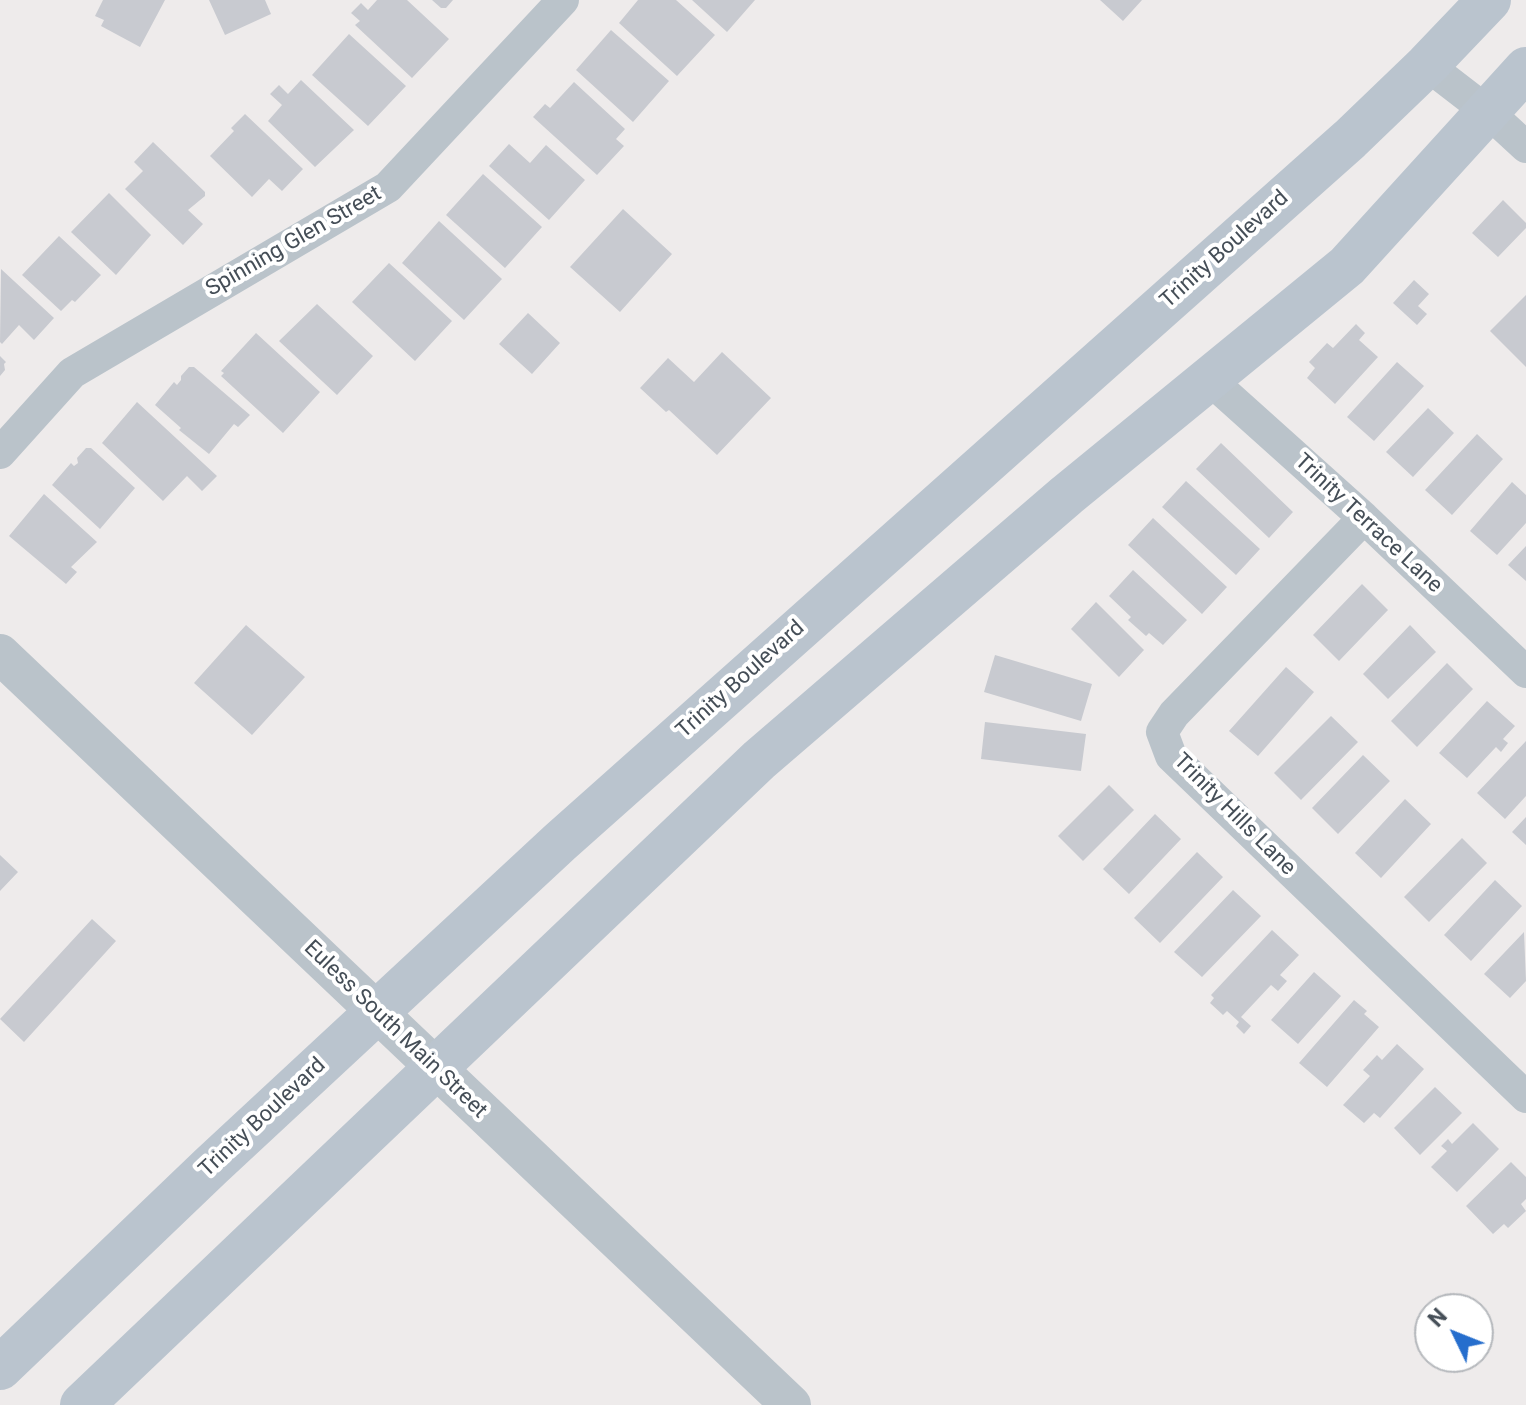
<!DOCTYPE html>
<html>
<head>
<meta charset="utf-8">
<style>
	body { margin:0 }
	#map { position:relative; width:1526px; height:1405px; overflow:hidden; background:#eeebeb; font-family:Roboto,sans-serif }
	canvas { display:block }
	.north { position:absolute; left:1414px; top:1293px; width:80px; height:80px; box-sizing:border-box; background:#fff; border:2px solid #b5b8bc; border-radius:50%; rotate:313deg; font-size:22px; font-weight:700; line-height:32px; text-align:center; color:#454e57 }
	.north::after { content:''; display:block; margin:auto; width:28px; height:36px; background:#266ecd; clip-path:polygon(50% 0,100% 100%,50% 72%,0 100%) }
</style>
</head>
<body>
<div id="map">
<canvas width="1526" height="1405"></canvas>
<div class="north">N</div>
</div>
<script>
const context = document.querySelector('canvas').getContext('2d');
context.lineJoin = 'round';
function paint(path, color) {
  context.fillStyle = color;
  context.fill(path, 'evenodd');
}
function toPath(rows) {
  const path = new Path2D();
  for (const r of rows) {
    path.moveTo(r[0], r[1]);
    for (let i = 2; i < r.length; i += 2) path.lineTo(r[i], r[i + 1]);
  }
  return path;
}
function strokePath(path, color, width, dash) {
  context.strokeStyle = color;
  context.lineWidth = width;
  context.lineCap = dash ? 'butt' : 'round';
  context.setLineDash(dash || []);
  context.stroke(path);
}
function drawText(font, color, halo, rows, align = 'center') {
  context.font = font + ' Roboto,sans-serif';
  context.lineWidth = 8;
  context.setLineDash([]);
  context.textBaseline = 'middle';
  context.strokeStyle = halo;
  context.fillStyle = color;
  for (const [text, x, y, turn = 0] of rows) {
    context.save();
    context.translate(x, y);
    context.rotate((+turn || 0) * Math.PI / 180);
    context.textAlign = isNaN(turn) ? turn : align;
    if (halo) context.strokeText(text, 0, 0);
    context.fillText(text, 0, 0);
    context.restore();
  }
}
paint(toPath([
	[103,0,165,0,140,47,101,26,104,20,95,16],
	[209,0,265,0,271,14,225,35],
	[377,0,407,0,449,39,412,78,355,25,360,21,351,13,361,3,368,10],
	[432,0,453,0,446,8,441,8],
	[638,0,676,0,715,35,677,76,619,23],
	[692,0,755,0,727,32],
	[1100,0,1142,0,1123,21],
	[611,30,669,81,633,122,576,70],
	[349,34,406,86,368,126,312,75],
	[301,80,354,130,315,167,268,121,282,105,270,94,279,85,288,94],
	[574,82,625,129,616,139,624,146,597,175,533,117,545,104,550,108],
	[245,114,303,169,282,191,269,179,252,197,210,156,234,131,231,128],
	[153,142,205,192,205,196,188,210,203,224,183,245,125,189,143,171,134,162],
	[509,144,530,163,546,145,585,180,549,220,489,166],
	[483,174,542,227,505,268,446,215],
	[109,193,151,235,116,275,71,232],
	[1503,200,1526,223,1526,228,1498,257,1472,233],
	[623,209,672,254,620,312,570,267],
	[439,221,502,279,464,320,402,263],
	[59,236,101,275,75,302,72,300,61,311,22,275],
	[389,263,452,321,415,361,352,302],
	[1,269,54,318,34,340,19,325,2,344,0,342],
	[1414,280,1429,294,1418,306,1427,314,1417,325,1393,303],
	[1526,295,1526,367,1490,331],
	[317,304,373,356,337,395,279,341],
	[528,313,560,343,532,374,499,344],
	[1356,324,1365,333,1359,340,1378,357,1335,404,1307,378,1315,368,1309,362,1327,343,1333,348],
	[256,333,320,392,283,433,221,376,224,373,221,371],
	[722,352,771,398,717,455,669,410,666,412,640,388,668,358,694,382],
	[0,356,6,362,4,364,5,370,0,376],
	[1397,362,1424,386,1374,441,1347,417],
	[189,367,194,367,250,415,238,427,234,424,209,454,179,430,181,428,155,405,174,382,177,385,181,380,181,376],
	[137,402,217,476,202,491,187,476,163,501,102,443],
	[1428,408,1454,433,1413,477,1386,452],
	[1477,434,1503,459,1452,515,1425,490],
	[1221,443,1293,512,1269,538,1196,469],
	[86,448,91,448,135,488,100,529,52,485,71,463,74,466,78,463,77,458],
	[1186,481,1260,549,1236,575,1162,507],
	[1512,482,1526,495,1526,523,1497,555,1470,531],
	[44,494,97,542,71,567,77,572,66,584,9,536],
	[1153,518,1227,587,1202,614,1128,545],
	[1526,546,1526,581,1508,565],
	[1133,570,1187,620,1163,645,1149,633,1146,636,1128,620,1131,617,1109,596],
	[1362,584,1388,610,1339,661,1313,635],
	[1096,602,1144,650,1119,677,1071,629],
	[246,625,305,677,252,735,194,683],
	[1410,625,1436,652,1388,699,1363,674],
	[995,655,1092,684,1081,721,984,692],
	[1447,663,1473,689,1417,747,1391,721],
	[1286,667,1314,692,1258,756,1229,731],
	[1487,701,1515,726,1503,739,1508,743,1501,752,1496,747,1467,778,1439,753],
	[1331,716,1358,742,1301,800,1274,773],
	[985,722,1086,734,1081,771,981,759],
	[1526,741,1526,796,1505,819,1477,793],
	[1363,755,1390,781,1338,834,1312,808],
	[1109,785,1134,810,1083,861,1058,836],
	[1405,799,1431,824,1381,878,1355,853],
	[1155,814,1181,839,1129,894,1103,869],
	[1526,817,1526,845,1512,832],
	[1462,838,1487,863,1429,922,1404,897],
	[1197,852,1223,877,1160,943,1134,918],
	[0,855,18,872,0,891],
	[1495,880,1522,906,1471,961,1444,935],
	[1233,890,1261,916,1202,977,1174,952],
	[92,919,116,941,24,1042,0,1019],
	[1272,930,1299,955,1280,975,1287,981,1278,991,1271,985,1241,1017,1251,1026,1244,1034,1236,1026,1239,1022,1227,1011,1223,1015,1210,1003,1214,998,1211,995],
	[1524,932,1526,981,1510,998,1484,974],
	[1314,972,1341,996,1298,1044,1271,1020],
	[1354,1000,1367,1011,1364,1014,1379,1027,1327,1087,1299,1063],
	[1397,1044,1424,1069,1380,1118,1374,1113,1364,1123,1343,1105,1370,1076,1363,1070,1377,1055,1382,1060],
	[1435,1087,1462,1113,1420,1155,1394,1128],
	[1473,1123,1499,1149,1457,1192,1431,1167,1447,1151,1441,1146,1448,1139,1452,1144],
	[1511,1162,1526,1177,1526,1199,1521,1204,1526,1211,1508,1228,1504,1224,1493,1234,1466,1206]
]), '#c8cad0');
strokePath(toPath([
	[1427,65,1488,112,1526,147],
	[1208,378,1364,518,1526,672],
	[0,453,72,373,388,187,563,0],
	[1364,518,1174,714,1162,732,1171,756,1526,1097]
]), '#bac3ca', 32);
strokePath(toPath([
	[0,654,791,1405]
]), '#bac3ca', 40);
strokePath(toPath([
	[0,1368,211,1166,560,842,1350,139,1427,65,1489,0],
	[82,1405,759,760,1067,495,1347,266,1526,69]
]), '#bac4ce', 44);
drawText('22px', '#454e57', '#fff', [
	["Spinning Glen Street",294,242,-30],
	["Trinity Boulevard",1225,250,-42],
	["Trinity Terrace Lane",1368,524,43],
	["Trinity Boulevard",741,680,-42],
	["Trinity Hills Lane",1234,815,45],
	["Euless South Main Street",395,1030,44],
	["Trinity Boulevard",263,1118,-43]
]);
</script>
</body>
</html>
